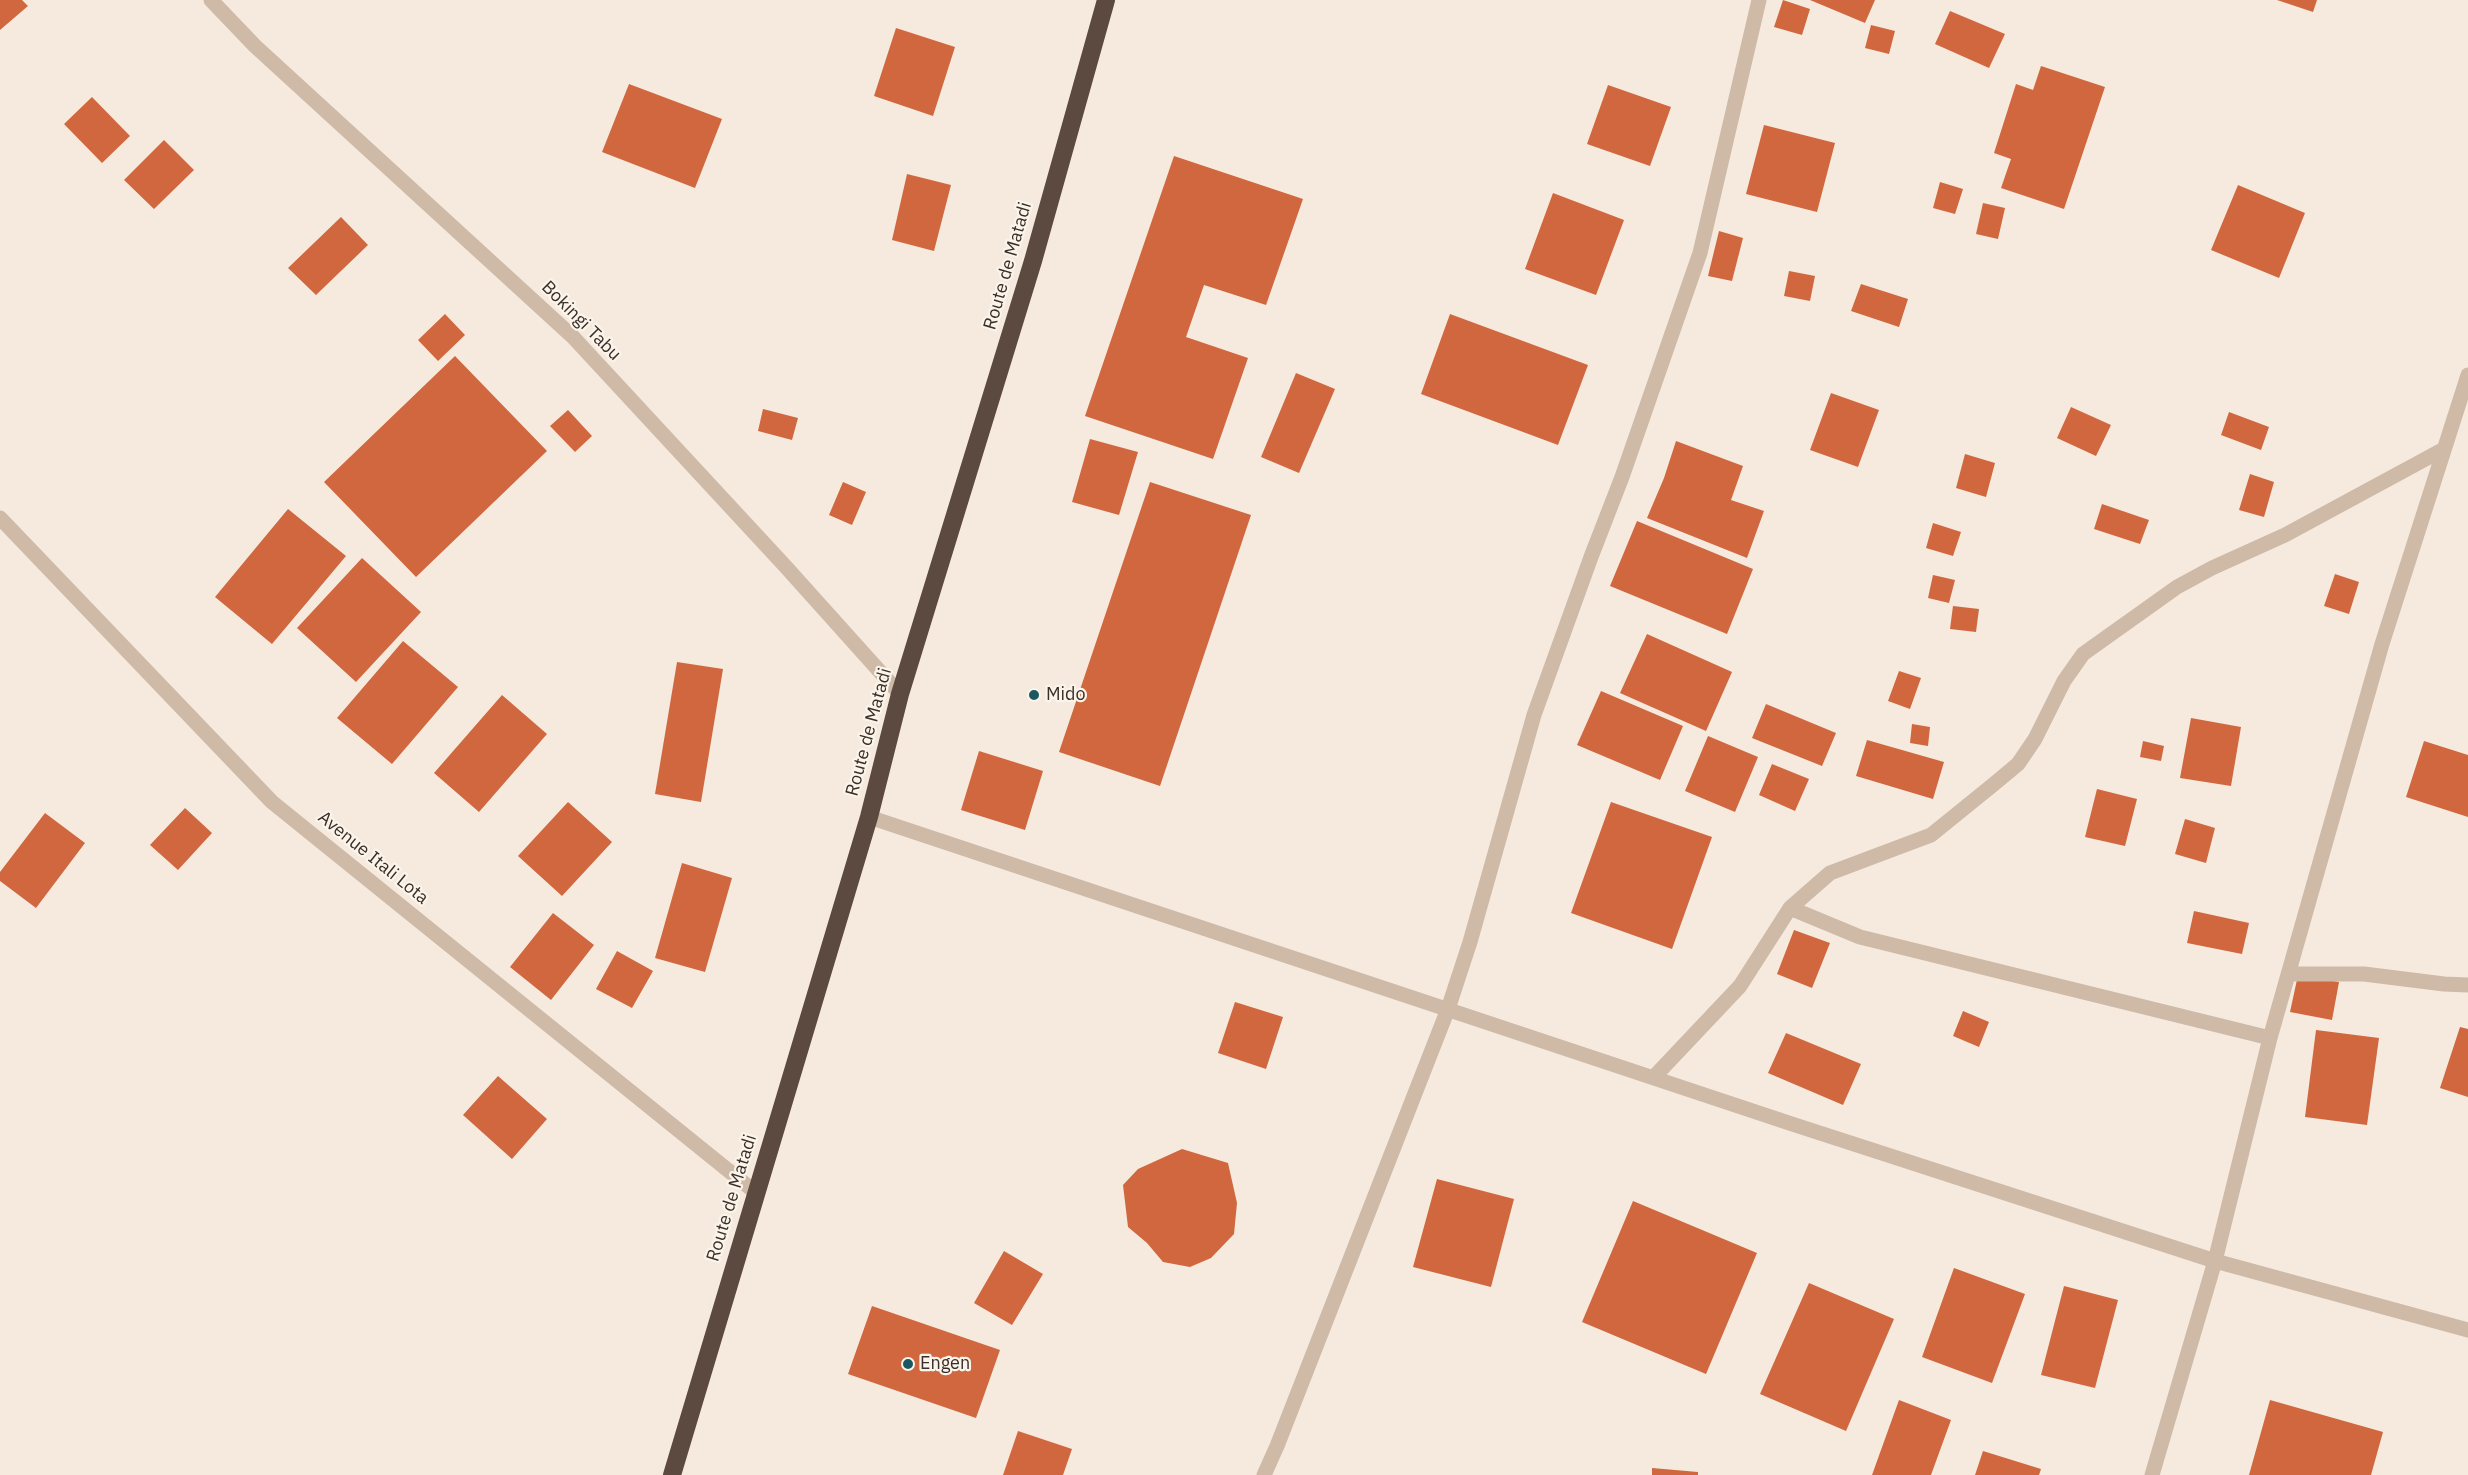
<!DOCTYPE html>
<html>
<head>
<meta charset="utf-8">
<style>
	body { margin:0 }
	canvas { display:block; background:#f5eadd }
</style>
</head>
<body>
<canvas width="2468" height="1475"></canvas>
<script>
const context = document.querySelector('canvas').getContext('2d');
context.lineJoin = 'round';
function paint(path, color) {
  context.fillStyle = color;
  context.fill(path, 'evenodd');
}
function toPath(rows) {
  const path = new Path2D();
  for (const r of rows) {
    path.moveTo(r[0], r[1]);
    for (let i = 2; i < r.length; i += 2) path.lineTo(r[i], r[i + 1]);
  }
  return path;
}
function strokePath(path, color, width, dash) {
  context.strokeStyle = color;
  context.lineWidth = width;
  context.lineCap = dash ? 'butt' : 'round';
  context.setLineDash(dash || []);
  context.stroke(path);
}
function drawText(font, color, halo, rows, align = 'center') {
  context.font = font + ' "IBM Plex Sans",sans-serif';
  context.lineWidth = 4.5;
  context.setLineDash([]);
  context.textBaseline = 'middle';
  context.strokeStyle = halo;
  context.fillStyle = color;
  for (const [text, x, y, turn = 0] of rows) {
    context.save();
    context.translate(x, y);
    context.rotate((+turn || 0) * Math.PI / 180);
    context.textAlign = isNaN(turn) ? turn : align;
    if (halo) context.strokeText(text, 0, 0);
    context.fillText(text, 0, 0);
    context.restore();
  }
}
paint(toPath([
	[0,0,22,0,28,6,0,30],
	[1783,0,1810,9,1802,35,1774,27],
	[1810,0,1875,0,1865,23],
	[2277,0,2317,0,2313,12],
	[1950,11,2005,34,1989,68,1935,44],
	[1871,25,1895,31,1889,54,1865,48],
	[896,28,955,47,933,116,874,96],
	[2041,66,2105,87,2064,209,2001,188,2011,159,1994,153,2016,84,2033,90],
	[629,84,722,119,695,188,602,152],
	[1608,85,1671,107,1650,166,1587,144],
	[92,97,130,136,102,163,64,124],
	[1764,125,1835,143,1817,212,1746,194],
	[164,140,194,170,154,209,124,180],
	[1174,156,1303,199,1266,305,1204,285,1186,337,1248,358,1213,459,1085,416],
	[907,174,951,185,934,251,892,240],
	[1940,182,1963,189,1955,214,1933,208],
	[2238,185,2305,213,2279,278,2211,250],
	[1553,193,1624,220,1596,295,1525,269],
	[1983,203,2005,208,1998,239,1976,234],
	[341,217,368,245,316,295,288,268],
	[1719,231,1743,238,1732,281,1708,276],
	[1789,271,1815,276,1810,301,1784,296],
	[1861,284,1908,299,1899,327,1851,311],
	[445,314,465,335,438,361,418,340],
	[1450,314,1588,365,1558,445,1421,394],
	[455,356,547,451,416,577,324,482],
	[1296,373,1335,389,1299,473,1261,457],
	[1831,393,1879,410,1858,467,1810,450],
	[2071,407,2111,425,2096,456,2057,438],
	[763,409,798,418,792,440,758,431],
	[568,410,592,436,575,452,550,426],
	[2229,412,2269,427,2261,450,2221,435],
	[1090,439,1138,452,1119,515,1072,502],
	[1676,441,1743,466,1731,500,1764,511,1747,558,1647,518,1664,478],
	[1965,454,1995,463,1986,497,1956,488],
	[2250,474,2274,482,2264,517,2239,510],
	[843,482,866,492,852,525,829,515],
	[1150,482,1251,515,1160,786,1059,752],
	[2102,504,2149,520,2140,544,2094,529],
	[288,509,346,556,272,644,215,597],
	[1637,521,1753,569,1727,634,1610,586],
	[1933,523,1961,532,1953,556,1926,548],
	[362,558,421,612,356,682,297,628],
	[2335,574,2359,582,2349,614,2324,606],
	[1933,575,1955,580,1949,603,1928,598],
	[1953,606,1979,609,1976,632,1950,629],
	[1647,634,1732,672,1706,731,1620,693],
	[403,641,458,687,392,764,337,718],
	[677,662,723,669,701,802,655,794],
	[1899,671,1921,678,1910,709,1888,701],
	[1601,691,1683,726,1660,780,1577,745],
	[502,695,547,734,479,812,434,773],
	[1766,704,1836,733,1822,766,1752,738],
	[2191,718,2241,727,2231,786,2180,778],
	[1912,724,1930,727,1928,746,1910,743],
	[1708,736,1758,757,1735,812,1685,791],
	[1867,740,1944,762,1933,799,1856,776],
	[2143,741,2164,746,2161,761,2140,757],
	[2424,741,2468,755,2468,817,2406,797],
	[979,751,1043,771,1025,830,961,810],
	[1772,764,1809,779,1795,811,1759,795],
	[2097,789,2137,799,2125,846,2085,837],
	[568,802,612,842,562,896,518,856],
	[1611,802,1712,837,1672,949,1571,913],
	[185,808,212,833,178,870,150,845],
	[45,813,85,843,36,908,0,881,0,872],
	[2185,819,2215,828,2206,863,2175,854],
	[682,863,732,878,705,972,655,958],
	[2194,911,2249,923,2242,954,2187,943],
	[553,913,594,945,551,1000,510,967],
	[1794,930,1830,943,1812,988,1777,974],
	[617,951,653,971,632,1008,596,989],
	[2298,975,2339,982,2332,1020,2290,1012],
	[1235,1002,1283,1017,1266,1069,1218,1053],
	[1963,1011,1989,1022,1979,1047,1953,1036],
	[2460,1027,2468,1029,2468,1097,2440,1088],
	[2316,1030,2379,1038,2367,1125,2305,1117],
	[1786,1033,1861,1064,1843,1105,1768,1073],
	[498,1076,547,1119,512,1159,463,1115],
	[1182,1149,1228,1163,1237,1203,1234,1234,1211,1258,1190,1267,1163,1262,1147,1243,1128,1227,1123,1185,1138,1169],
	[1437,1179,1514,1199,1491,1287,1413,1267],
	[1633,1201,1757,1253,1706,1374,1582,1322],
	[1004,1251,1043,1274,1012,1325,974,1303],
	[1954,1268,2025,1294,1992,1383,1922,1357],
	[1809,1283,1894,1319,1846,1431,1760,1394],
	[2064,1286,2118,1300,2095,1388,2041,1375],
	[872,1306,1000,1350,976,1418,848,1374],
	[1899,1400,1951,1420,1931,1475,1872,1475],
	[2270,1400,2383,1432,2371,1475,2249,1475],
	[1018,1431,1072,1449,1063,1475,1003,1475],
	[1983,1451,2041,1469,2039,1475,1975,1475],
	[1652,1468,1698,1472,1698,1475,1652,1475]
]), '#d1673f');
strokePath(toPath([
	[211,0,255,46,573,337,786,567,900,694],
	[0,518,272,802,755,1192],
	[869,817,1792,1124,2215,1261,2468,1330],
	[1790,908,1830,873,1931,835,1994,784,2018,764,2035,739,2064,681,2083,654,2177,587,2212,568,2285,535,2444,449],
	[2288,974,2364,974,2444,984,2468,985],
	[1654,1077,1740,986,1790,908,1860,937,2270,1038],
	[1264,1475,1277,1446,1448,1009,1470,942,1534,715,1591,557,1622,477,1700,253,1759,0],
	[2152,1475,2215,1261,2270,1038,2382,644,2468,375]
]), '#cebaa7', 15);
strokePath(toPath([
	[672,1475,869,817,900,694,1033,261,1106,0]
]), '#5c493f', 18);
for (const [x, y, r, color] of [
	[1034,695,6,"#1a5960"],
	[908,1364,6,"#1a5960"]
]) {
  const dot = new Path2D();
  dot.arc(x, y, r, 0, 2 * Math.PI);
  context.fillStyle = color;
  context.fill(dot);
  strokePath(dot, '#fbf4ea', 2);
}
drawText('18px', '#3a2f28', '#fbf4ea', [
	["Route de Matadi",1008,266,-74],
	["Bokingi Tabu",581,321,45],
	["Route de Matadi",869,732,-75],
	["Avenue Itali Lota",373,858,39],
	["Route de Matadi",732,1198,-73]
]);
drawText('18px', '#3a2f28', '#fbf4ea', [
	["Mido",1046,695],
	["Engen",920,1364]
], 'left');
</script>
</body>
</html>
